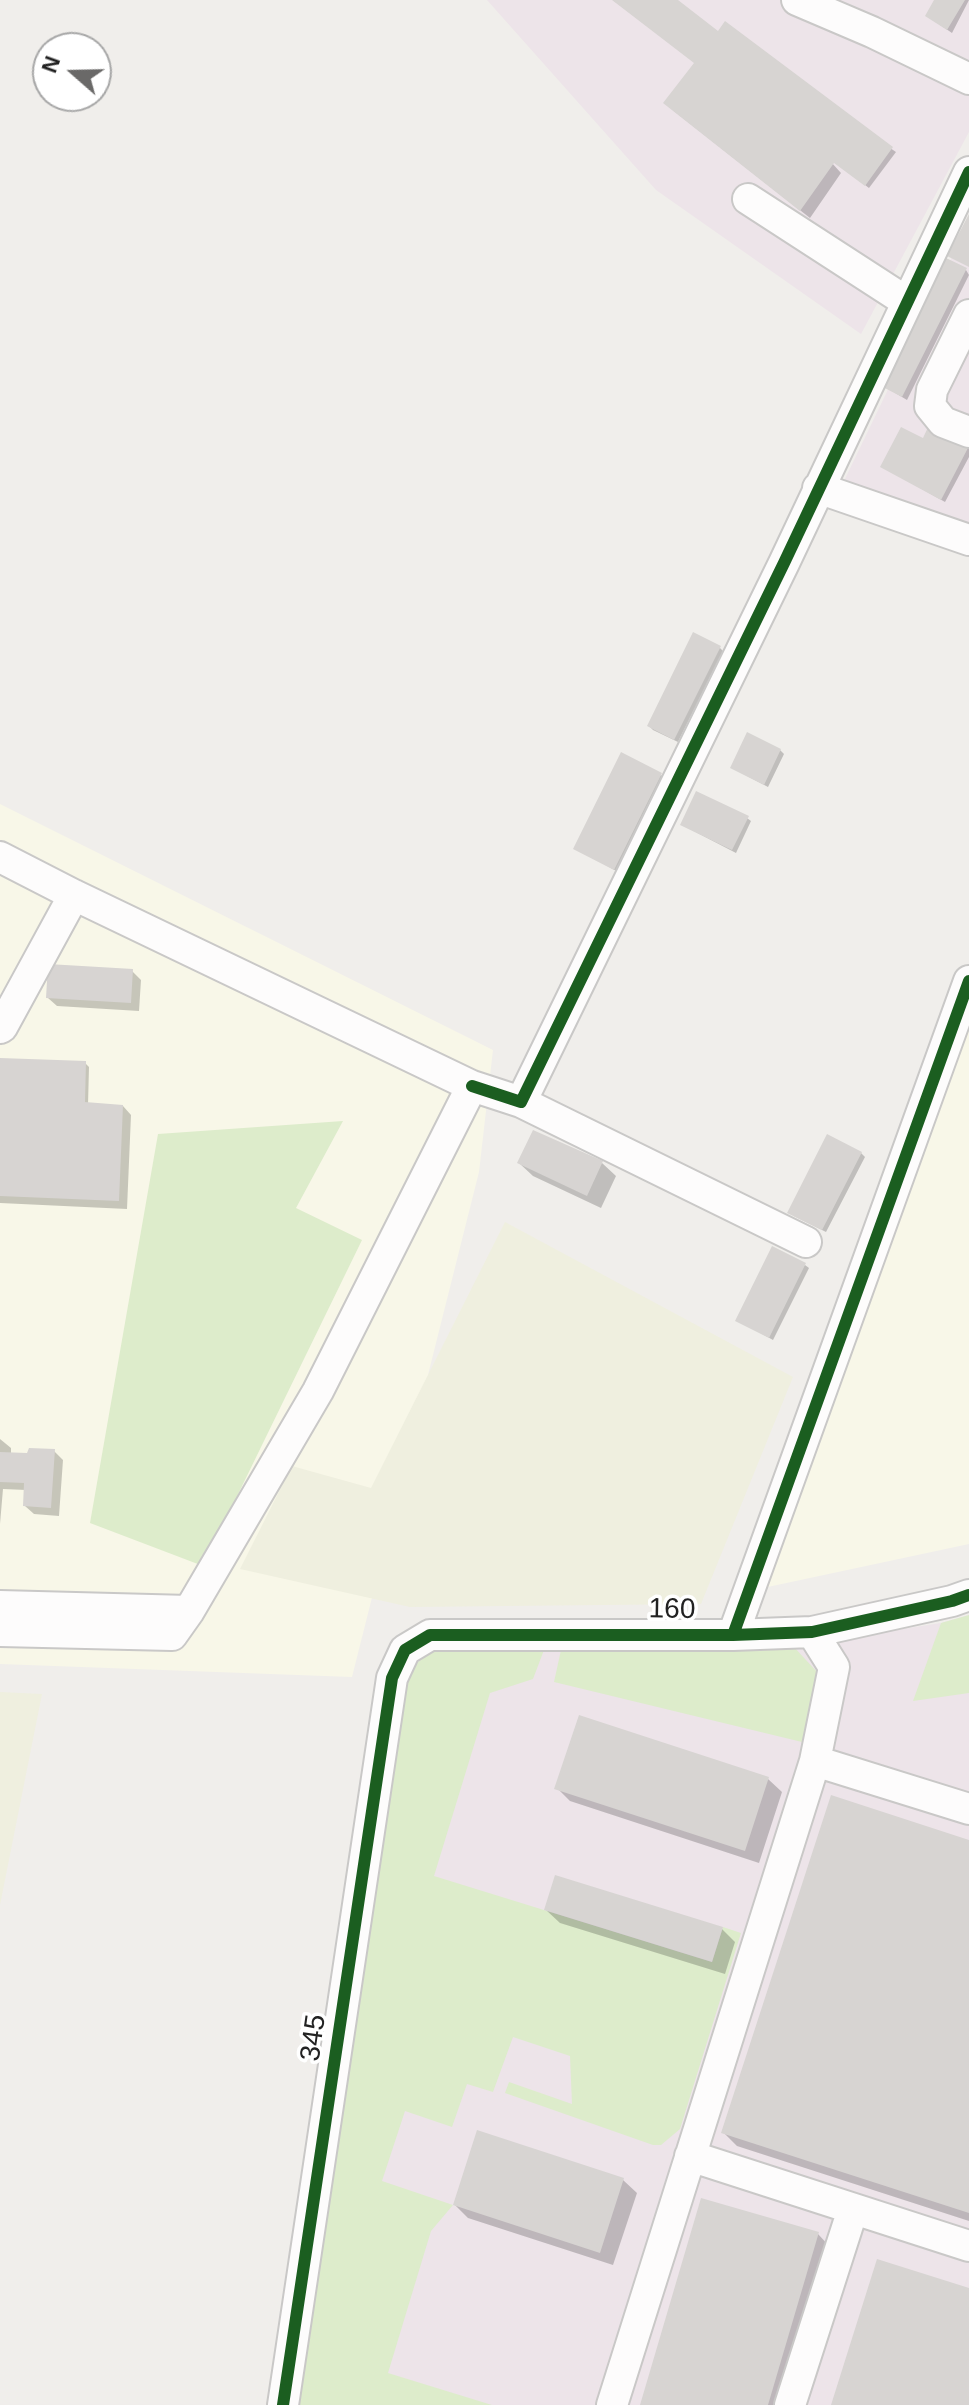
<!DOCTYPE html>
<html>
<head>
<meta charset="utf-8">
<style>
	body { margin:0 }
	#map { position:relative; width:969px; height:2405px; overflow:hidden; background:#f0eeeb; font-family:Helvetica,sans-serif }
	canvas { display:block }
	.north { position:absolute; left:32px; top:32px; width:80px; height:80px; box-sizing:border-box; background:#fff; border:2px solid #a7a7a7; border-radius:50%; rotate:290deg; font-size:22px; font-weight:700; line-height:32px; text-align:center; color:#222 }
	.north::after { content:''; display:block; margin:auto; width:28px; height:36px; background:#6a6968; clip-path:polygon(50% 0,100% 100%,50% 72%,0 100%) }
</style>
</head>
<body>
<div id="map">
<canvas width="969" height="2405"></canvas>
<div class="north">N</div>
</div>
<script>
const context = document.querySelector('canvas').getContext('2d');
context.lineJoin = 'round';
function paint(path, color) {
  context.fillStyle = color;
  context.fill(path, 'evenodd');
}
function toPath(rows) {
  const path = new Path2D();
  for (const r of rows) {
    path.moveTo(r[0], r[1]);
    for (let i = 2; i < r.length; i += 2) path.lineTo(r[i], r[i + 1]);
  }
  return path;
}
function strokePath(path, color, width, dash) {
  context.strokeStyle = color;
  context.lineWidth = width;
  context.lineCap = dash ? 'butt' : 'round';
  context.setLineDash(dash || []);
  context.stroke(path);
}
function drawText(font, color, halo, rows, align = 'center') {
  context.font = font + ' Helvetica,sans-serif';
  context.lineWidth = 7;
  context.setLineDash([]);
  context.textBaseline = 'middle';
  context.strokeStyle = halo;
  context.fillStyle = color;
  for (const [text, x, y, turn = 0] of rows) {
    context.save();
    context.translate(x, y);
    context.rotate((+turn || 0) * Math.PI / 180);
    context.textAlign = isNaN(turn) ? turn : align;
    if (halo) context.strokeText(text, 0, 0);
    context.fillText(text, 0, 0);
    context.restore();
  }
}
paint(toPath([
	[487,0,969,0,969,132,861,334,656,190],
	[969,221,969,528,844,481],
	[969,1615,969,2405,294,2405,419,1661,433,1652,793,1646,941,1623]
]), '#ede4e9');
paint(toPath([
	[0,804,493,1050,479,1172,352,1677,0,1664],
	[969,1013,969,1544,763,1588]
]), '#f8f7e8');
paint(toPath([
	[505,1222,793,1377,701,1604,410,1607,240,1569,292,1466,371,1488],
	[0,1692,42,1694,0,1905]
]), '#efefdf');
paint(toPath([
	[343,1121,296,1208,362,1240,203,1566,90,1523,158,1134],
	[969,1615,969,1693,913,1701,941,1623],
	[793,1646,819,1674,802,1742,554,1682,561,1650],
	[544,1650,533,1679,490,1693,434,1876,712,1962,723,1927,741,1933,680,2129,661,2145,653,2145,505,2093,509,2082,572,2104,570,2056,513,2037,493,2092,467,2084,452,2127,405,2111,382,2181,453,2205,431,2231,388,2373,492,2405,294,2405,407,1676,419,1661,433,1652]
]), '#ddeccb');
paint(toPath([
	[613,0,674,0,718,33,896,152,869,188,832,160,831,162,841,173,810,218,674,111,696,63],
	[937,0,969,0,952,33,927,16],
	[947,260,966,270,969,275,907,400,882,385],
	[924,441,969,445,969,457,945,502,883,467],
	[719,647,723,651,678,742,653,730,649,726],
	[780,750,784,754,768,787,732,768],
	[661,775,665,778,618,872,575,848],
	[747,818,751,821,736,853,682,825],
	[132,971,141,980,139,1011,57,1006,48,998],
	[0,1060,85,1063,89,1067,88,1105,123,1106,131,1115,127,1209,0,1203],
	[534,1133,602,1163,616,1176,601,1208,533,1176,519,1163],
	[861,1153,865,1157,826,1232,794,1216],
	[805,1265,809,1268,773,1340,737,1320],
	[0,1439,11,1448,11,1455,54,1451,63,1460,59,1516,34,1514,25,1506,26,1490,3,1489,0,1524],
	[768,1779,782,1792,759,1863,570,1801,557,1788],
	[969,1842,969,2221,737,2146,724,2133],
	[546,1910,722,1929,735,1942,725,1974,560,1923],
	[623,2180,637,2193,613,2265,468,2218,455,2205],
	[818,2234,831,2248,785,2405,642,2405]
]), '#0003');
paint(toPath([
	[612,0,678,0,718,31,725,21,893,147,865,186,834,163,800,211,663,103,694,63],
	[934,0,965,0,947,30,925,16],
	[969,214,969,267,947,256],
	[946,258,967,268,902,397,879,385],
	[930,423,969,446,941,500,880,467,901,427,923,438],
	[693,632,721,646,674,740,647,726],
	[747,732,781,749,764,785,730,768],
	[621,752,662,773,614,870,573,849],
	[696,791,749,816,732,850,680,825],
	[48,964,133,969,131,1003,46,998],
	[0,1058,86,1061,85,1102,123,1105,119,1201,0,1196],
	[533,1130,603,1161,587,1196,517,1163],
	[827,1134,862,1152,822,1230,787,1213],
	[772,1246,806,1263,769,1338,735,1321],
	[29,1448,55,1449,51,1508,23,1506,24,1483,0,1482,0,1452,27,1453],
	[579,1715,769,1777,745,1851,554,1789],
	[831,1795,969,1840,969,2213,721,2133],
	[555,1875,723,1927,712,1962,544,1910],
	[477,2130,624,2178,600,2253,453,2205],
	[701,2198,819,2232,768,2405,640,2405],
	[877,2259,969,2288,969,2405,831,2405]
]), '#d7d4d2');
const minor = toPath([
	[797,0,872,32,969,79],
	[748,199,907,302],
	[969,315,932,390,930,406,943,422,969,432],
	[818,488,969,540],
	[0,857,74,895,472,1086,521,1102,784,563,969,172],
	[0,1028,2,1027,74,895],
	[521,1102,806,1242],
	[0,1606,189,1611],
	[0,1631,172,1635,189,1611,318,1391,472,1086],
	[812,1632,834,1667,815,1761],
	[733,1635,969,981],
	[690,2156,969,2246],
	[283,2405,392,1678,405,1650,430,1635,733,1635,812,1632,952,1601,969,1595],
	[612,2405,815,1761,969,1809],
	[790,2405,853,2209]
]);
strokePath(minor, '#c9c8c7', 34);
strokePath(minor, '#fdfcfc', 30);
strokePath(toPath([
	[472,1086,521,1102,784,563,969,172],
	[733,1635,969,981],
	[283,2405,392,1678,405,1650,430,1635,733,1635,812,1632,952,1601,969,1595]
]), '#1b5e20', 12);
drawText('28px', '#222', '#fff', [
	["160",672,1610,1],
	["345",314,2038,-82]
]);
</script>
</body>
</html>
